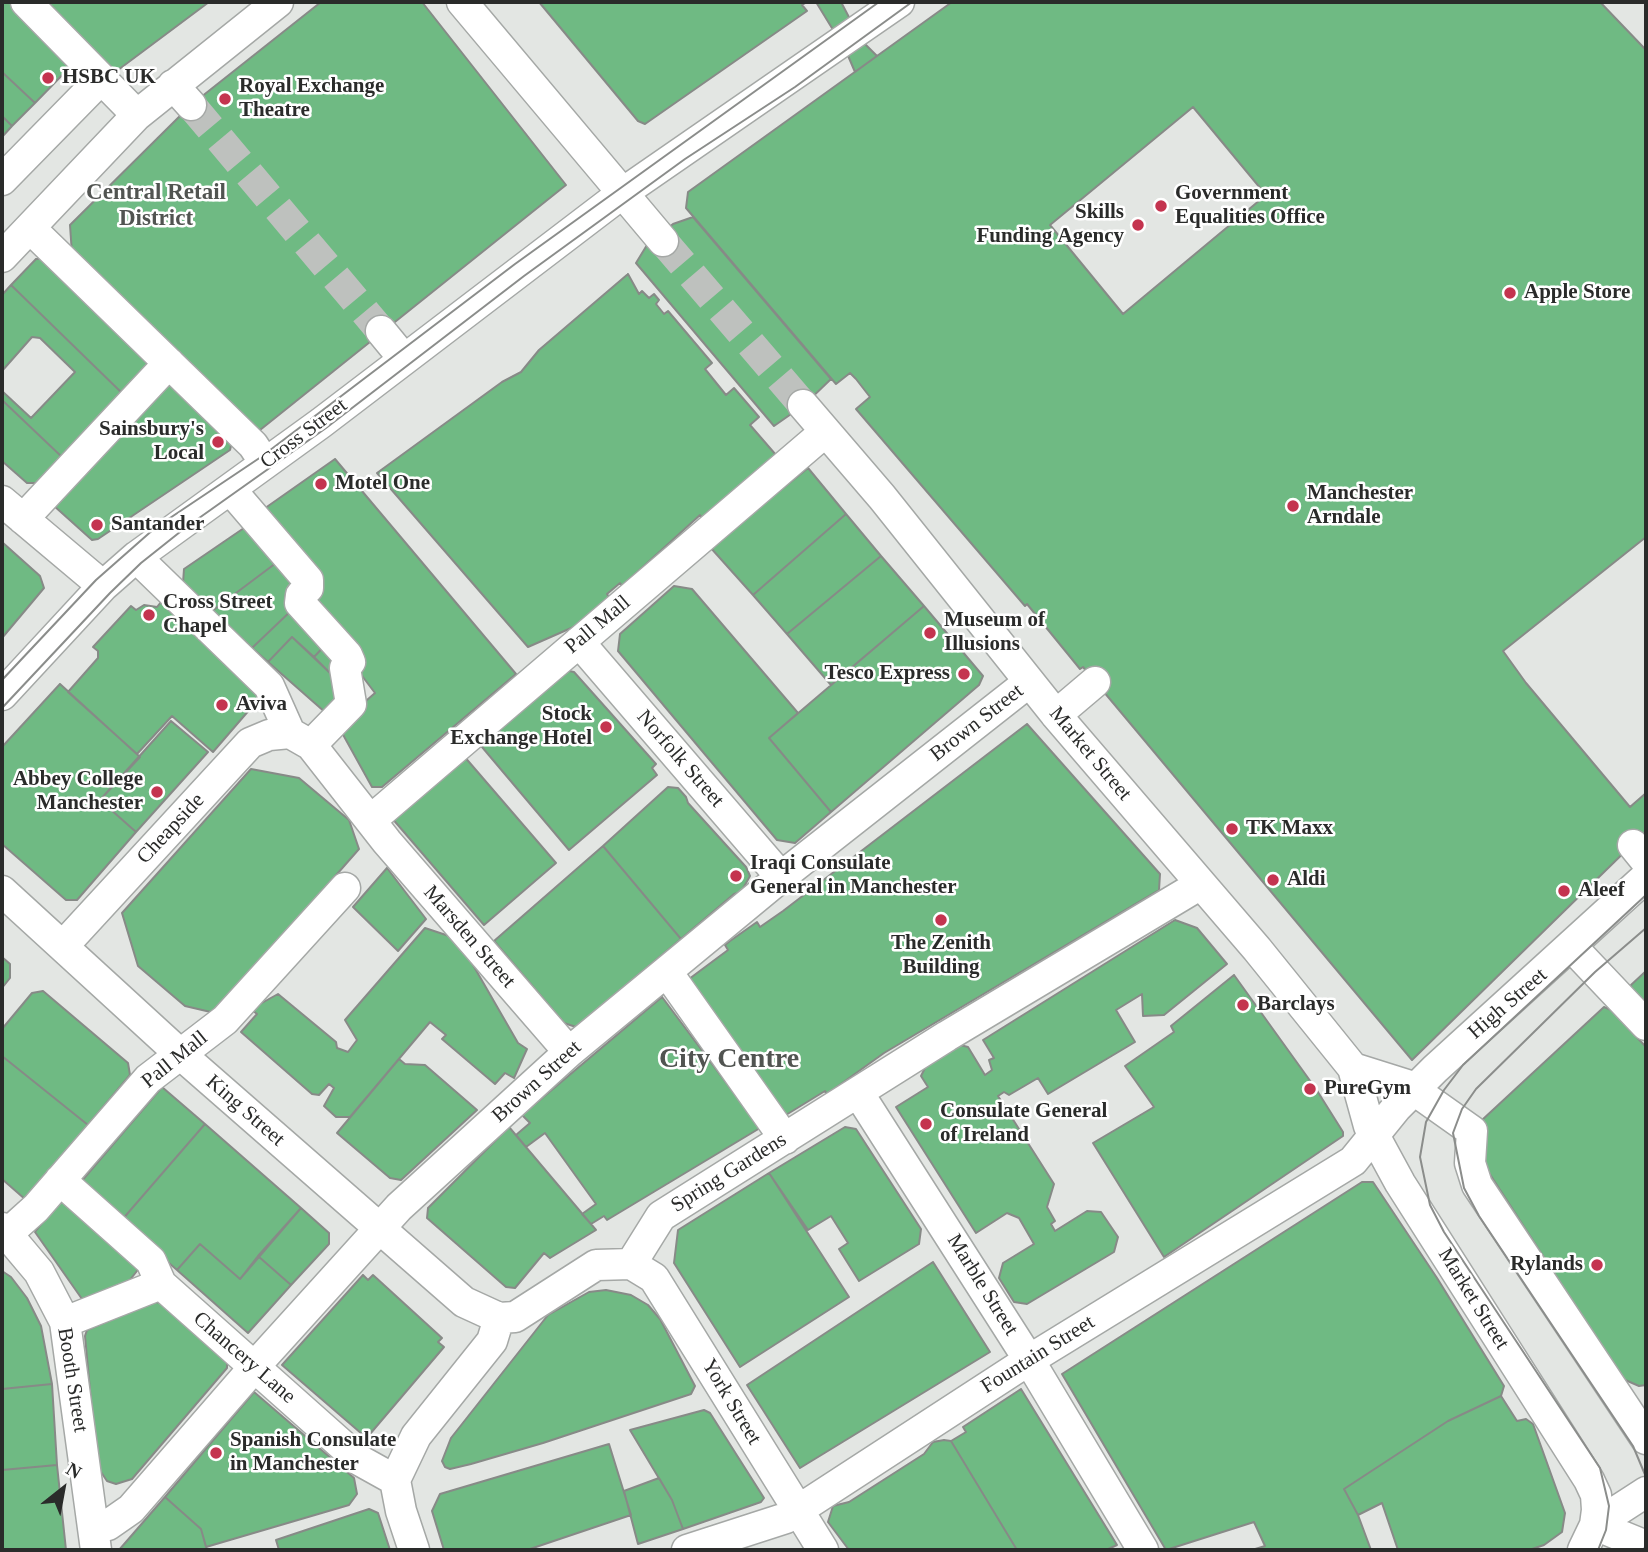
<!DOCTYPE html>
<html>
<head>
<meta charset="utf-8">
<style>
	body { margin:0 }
	#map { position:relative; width:1648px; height:1552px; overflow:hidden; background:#e3e6e3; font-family:"Times New Roman",serif }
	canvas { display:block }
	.frame { position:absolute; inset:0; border:4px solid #2a2b2a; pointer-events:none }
	.north { position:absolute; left:28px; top:1454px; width:70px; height:70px; -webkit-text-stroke:5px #fff; paint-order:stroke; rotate:31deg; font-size:19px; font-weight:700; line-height:28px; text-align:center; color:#2a2b2a }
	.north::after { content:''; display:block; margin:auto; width:24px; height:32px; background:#2a2b2a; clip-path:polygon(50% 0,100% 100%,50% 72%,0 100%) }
</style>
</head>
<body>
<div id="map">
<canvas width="1648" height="1552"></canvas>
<div class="frame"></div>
<div class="north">N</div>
</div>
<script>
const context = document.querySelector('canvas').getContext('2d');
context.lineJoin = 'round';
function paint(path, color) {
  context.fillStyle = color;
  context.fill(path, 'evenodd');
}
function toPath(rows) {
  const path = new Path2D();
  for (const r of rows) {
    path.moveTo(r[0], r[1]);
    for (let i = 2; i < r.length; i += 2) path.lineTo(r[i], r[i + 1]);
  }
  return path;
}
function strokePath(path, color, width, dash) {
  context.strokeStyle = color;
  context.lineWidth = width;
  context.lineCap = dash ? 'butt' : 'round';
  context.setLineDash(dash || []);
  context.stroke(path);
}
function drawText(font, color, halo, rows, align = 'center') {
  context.font = font + ' "Times New Roman",serif';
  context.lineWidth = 5;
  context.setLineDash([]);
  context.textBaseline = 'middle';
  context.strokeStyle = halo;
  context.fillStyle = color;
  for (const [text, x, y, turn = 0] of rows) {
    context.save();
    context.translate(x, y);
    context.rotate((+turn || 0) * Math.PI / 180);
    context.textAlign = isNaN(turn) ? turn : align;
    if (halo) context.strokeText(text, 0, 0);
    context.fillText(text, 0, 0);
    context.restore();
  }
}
const building = toPath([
	[2,2,11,2,72,65,35,103,2,72,2,2],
	[47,2,209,2,118,70,107,68,99,62,90,46,47,2],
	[321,2,422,2,566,185,260,430,252,432,72,254,70,225,191,105,321,2],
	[539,2,807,2,802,5,807,11,645,124,638,121,539,2],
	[816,2,841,2,861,40,877,56,855,72,846,51,816,2],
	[952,2,1600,2,1646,50,1646,831,1412,1060,1083,667,1080,669,1027,604,1025,606,856,409,870,397,856,379,850,373,836,384,686,208,688,192,952,2],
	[2,72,35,103,12,126,2,116,2,72],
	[1193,107,1266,195,1123,314,1050,225,1193,107],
	[2,116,12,126,2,137,2,116],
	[693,217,831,379,804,405,774,426,636,263,647,245,673,224,693,217],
	[36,259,47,259,151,359,151,368,124,395,11,285,36,259],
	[628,274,639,294,642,291,649,298,654,294,659,300,656,304,664,314,668,311,712,363,705,369,726,395,734,388,759,417,750,425,776,455,707,524,700,515,622,586,620,583,607,594,609,597,578,625,528,647,377,473,502,382,521,372,539,350,628,274],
	[11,285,124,395,63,458,2,400,2,391,31,418,75,372,40,338,32,337,2,371,2,295,11,285],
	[165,384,177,384,233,438,230,450,98,539,92,540,53,505,165,384],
	[2,400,63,458,40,483,27,483,2,461,2,400],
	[335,459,516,674,382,787,372,787,341,731,343,721,375,693,304,599,261,511,335,459],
	[808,468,846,514,753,595,710,547,808,468],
	[846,514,881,556,787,634,753,595,846,514],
	[244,528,280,560,212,611,183,583,184,569,244,528],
	[1646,537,1646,793,1630,807,1526,683,1503,651,1646,537],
	[2,542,40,576,44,588,2,638,2,542],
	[881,556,924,606,831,685,787,634,881,556],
	[284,557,297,579,285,596,295,607,252,648,212,611,284,557],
	[674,586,692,589,798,713,769,738,831,812,795,843,777,840,618,651,620,634,674,586],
	[161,602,263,694,213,752,172,716,137,754,68,692,98,658,98,651,93,647,131,606,136,610,144,605,157,607,161,602],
	[924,606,983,676,979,685,831,812,769,738,924,606],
	[295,607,330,640,314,657,292,637,268,662,252,648,295,607],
	[292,637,330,673,340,696,326,713,268,662,292,637],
	[329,641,344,657,330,673,314,657,329,641],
	[564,670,574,672,656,764,652,768,657,775,569,850,482,747,483,740,564,670],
	[60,684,140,757,100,800,136,832,77,900,66,900,2,844,2,747,60,684],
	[171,721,208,752,136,832,100,800,171,721],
	[1027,724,1160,874,1159,890,884,1053,827,1094,825,1091,781,1118,685,982,728,950,725,945,730,941,757,922,760,927,783,911,1027,724],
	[463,755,556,863,484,925,391,817,463,755],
	[251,769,299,778,349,820,359,849,215,1013,185,1006,138,966,122,913,251,769],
	[668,787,678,788,686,797,688,803,746,867,750,876,741,892,734,894,681,939,603,846,668,787],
	[603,846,681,939,576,1027,564,1023,494,941,603,846],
	[387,868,426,919,398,951,353,907,387,868],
	[1175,920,1197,928,1227,964,1164,1015,1143,1016,1142,994,1116,1010,1135,1042,1048,1094,1038,1078,1009,1095,1004,1092,998,1096,1054,1184,1047,1207,1055,1221,1051,1224,1055,1231,1087,1211,1101,1212,1118,1237,1114,1252,1027,1304,1014,1302,999,1278,1003,1263,1034,1244,1019,1218,1007,1213,976,1233,896,1107,928,1087,921,1076,926,1066,960,1045,968,1047,985,1075,992,1070,989,1060,994,1058,983,1040,1175,920],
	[425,928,458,939,518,1043,527,1049,514,1078,505,1073,495,1084,442,1039,446,1035,430,1022,350,1117,336,1117,324,1106,334,1088,329,1084,319,1095,312,1094,241,1032,257,1014,251,1009,278,994,336,1042,337,1048,348,1052,357,1040,345,1020,425,928],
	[2,957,10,964,10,978,2,988,2,957],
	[1646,971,1646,1014,1634,1002,1631,985,1646,971],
	[1234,975,1316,1089,1343,1132,1343,1136,1164,1257,1093,1143,1154,1107,1125,1066,1174,1032,1171,1026,1234,975],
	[43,991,128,1063,130,1075,88,1125,2,1056,2,1029,32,993,43,991],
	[662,997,760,1128,607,1220,604,1216,591,1224,582,1214,596,1204,545,1133,526,1147,516,1135,530,1123,522,1115,662,997],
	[1604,1007,1611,1010,1646,1047,1646,1385,1639,1386,1623,1379,1478,1156,1482,1120,1604,1007],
	[2,1056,88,1125,26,1200,2,1179,2,1056],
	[399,1059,405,1064,425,1065,477,1110,401,1180,390,1178,337,1133,399,1059],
	[162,1087,205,1124,121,1221,80,1183,162,1087],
	[205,1124,301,1208,240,1279,200,1244,177,1270,121,1221,205,1124],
	[509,1127,596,1230,550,1258,544,1253,515,1288,506,1287,427,1218,428,1208,509,1127],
	[845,1127,856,1129,921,1229,919,1244,859,1281,839,1249,848,1243,831,1216,808,1230,769,1173,845,1127],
	[769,1173,849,1297,740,1367,674,1263,678,1230,769,1173],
	[1362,1182,1373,1182,1437,1278,1504,1386,1501,1396,1448,1421,1344,1489,1358,1515,1371,1550,1252,1550,1265,1546,1254,1522,1166,1550,1062,1374,1362,1182],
	[66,1193,144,1262,122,1290,82,1299,35,1232,66,1193],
	[301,1208,329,1233,329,1244,291,1285,258,1256,301,1208],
	[200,1244,240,1279,258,1256,291,1285,248,1333,177,1270,200,1244],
	[933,1262,990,1352,800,1468,747,1385,933,1262],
	[2,1271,11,1277,27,1298,41,1326,52,1384,2,1389,2,1271],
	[363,1275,368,1280,373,1275,442,1338,438,1342,444,1347,370,1434,362,1434,282,1365,363,1275],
	[606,1290,631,1295,648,1305,660,1319,695,1386,691,1394,543,1443,471,1464,450,1469,445,1467,442,1461,451,1438,548,1315,589,1292,606,1290],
	[154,1302,162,1303,227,1361,227,1368,132,1479,116,1484,107,1481,97,1466,85,1336,87,1330,154,1302],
	[52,1384,57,1465,2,1470,2,1389,52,1384],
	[1021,1389,1117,1545,1106,1550,1017,1550,951,1441,966,1432,963,1427,1021,1389],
	[254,1392,354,1478,357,1494,349,1505,206,1547,201,1529,165,1497,254,1392],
	[1501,1396,1517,1421,1526,1419,1533,1424,1565,1513,1562,1532,1544,1545,1529,1550,1398,1550,1382,1503,1358,1515,1344,1489,1448,1421,1501,1396],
	[704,1410,710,1413,764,1498,761,1502,683,1529,672,1500,630,1430,704,1410],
	[944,1440,951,1441,1017,1550,849,1550,828,1522,833,1506,849,1502,924,1454,933,1442,944,1440],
	[609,1444,631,1515,527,1550,444,1550,432,1511,440,1494,609,1444],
	[57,1465,66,1550,2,1550,2,1470,57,1465],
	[659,1478,672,1500,683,1529,638,1544,624,1491,659,1478],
	[165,1497,201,1529,207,1550,119,1550,165,1497],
	[369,1509,378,1513,390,1550,279,1550,276,1540,369,1509]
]);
paint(building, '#6fba83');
strokePath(building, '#878a87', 2);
strokePath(toPath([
	[191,105,381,331],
	[663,241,803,405]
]), '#bec1be', 30, [30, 15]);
const minor = toPath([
	[26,2,137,115],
	[462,2,663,241],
	[173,85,191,105],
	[2,180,101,79],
	[30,228,253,445,265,463],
	[2,257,137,115,278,2],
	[381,331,404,359],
	[803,405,882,497,1056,715,1257,949,1353,1068,1369,1126,1400,1183,1589,1480,1596,1495,1597,1510,1595,1525,1583,1550],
	[230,489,308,580,308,588,301,595,300,603,347,655,350,662,345,668,351,704,311,745],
	[2,501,103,586],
	[23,519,169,363],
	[136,557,269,686,290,733,311,745,387,842,569,1052],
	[579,642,781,877],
	[2,695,103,586,136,557,321,423,624,192,899,2],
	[1056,715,1095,682],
	[371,820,825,432],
	[1633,845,1646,861],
	[2,891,179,1053,464,1302,499,1318,515,1317,596,1265,631,1264,654,1278,823,1550],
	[63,946,250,743,269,735,290,733],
	[1572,947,1646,1025],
	[667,972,785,1139],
	[1353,1068,1407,1085,1472,1131,1470,1163,1477,1185,1646,1439],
	[859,1094,1029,1360,1143,1550],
	[60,1180,151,1261,161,1284],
	[2,1228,39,1272,65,1322,96,1550],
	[7,1234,36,1208,148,1079,225,1020,345,888],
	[631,1264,661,1216,947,1036,1201,884],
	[161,1284,359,1460,395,1480],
	[65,1322,161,1284],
	[1595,1525,1646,1492],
	[1595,1525,1646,1546],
	[93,1528,108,1525,131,1509,264,1356,399,1207,569,1052,781,877,1029,682],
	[414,1550,401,1511,395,1480,416,1436,492,1341,499,1318],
	[687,1550,786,1518,1029,1360,1353,1161,1396,1108,1435,1069,1646,877]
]);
strokePath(minor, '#a5a8a6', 33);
strokePath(minor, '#fff', 30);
strokePath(toPath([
	[2,680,96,580,155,528,261,457,515,264,879,2],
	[2,708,110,593,141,563,185,528,326,428,524,276,685,159,795,87,912,2],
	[1646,928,1595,972,1476,1089,1462,1109,1453,1133,1464,1188,1479,1216,1633,1446,1646,1477],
	[1598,1550,1606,1530,1609,1506,1600,1468,1444,1232,1430,1205,1420,1157,1426,1122,1444,1090,1463,1065,1646,895],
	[1644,1550,1646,1543]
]), '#8b8d8b', 2);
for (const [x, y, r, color] of [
	[48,78,7,"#c4344f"],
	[225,99,7,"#c4344f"],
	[1161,206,7,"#c4344f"],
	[1138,225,7,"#c4344f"],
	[1510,293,7,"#c4344f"],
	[218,442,7,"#c4344f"],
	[321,484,7,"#c4344f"],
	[1293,506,7,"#c4344f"],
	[97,525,7,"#c4344f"],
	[149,615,7,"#c4344f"],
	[930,633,7,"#c4344f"],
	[964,674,7,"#c4344f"],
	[222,705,7,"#c4344f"],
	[606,727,7,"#c4344f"],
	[157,792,7,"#c4344f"],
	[1232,829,7,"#c4344f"],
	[736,876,7,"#c4344f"],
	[1273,880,7,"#c4344f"],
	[1564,891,7,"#c4344f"],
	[941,920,7,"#c4344f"],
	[1243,1005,7,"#c4344f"],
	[1310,1089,7,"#c4344f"],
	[926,1124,7,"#c4344f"],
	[1597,1265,7,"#c4344f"],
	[216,1453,7,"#c4344f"]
]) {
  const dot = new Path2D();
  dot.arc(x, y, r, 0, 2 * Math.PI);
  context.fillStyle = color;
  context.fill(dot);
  strokePath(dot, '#fff', 2.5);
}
drawText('bold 21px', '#2a2b2a', '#fff', [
	["HSBC UK",62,78],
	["Royal Exchange",239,87],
	["Theatre",239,111],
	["Government",1175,194],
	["Equalities Office",1175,218],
	["Skills",1124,213,"right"],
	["Funding Agency",1124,237,"right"],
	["Apple Store",1524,293],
	["Sainsbury's",204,430,"right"],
	["Local",204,454,"right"],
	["Motel One",335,484],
	["Manchester",1307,494],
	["Arndale",1307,518],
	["Santander",111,525],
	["Cross Street",163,603],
	["Chapel",163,627],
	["Museum of",944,621],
	["Illusions",944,645],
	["Tesco Express",950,674,"right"],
	["Aviva",236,705],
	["Stock",592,715,"right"],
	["Exchange Hotel",592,739,"right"],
	["Abbey College",143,780,"right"],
	["Manchester",143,804,"right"],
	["TK Maxx",1246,829],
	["Iraqi Consulate",750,864],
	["General in Manchester",750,888],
	["Aldi",1287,880],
	["Aleef",1578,891],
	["The Zenith",941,944,"center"],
	["Building",941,968,"center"],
	["Barclays",1257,1005],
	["PureGym",1324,1089],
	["Consulate General",940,1112],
	["of Ireland",940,1136],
	["Rylands",1583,1265,"right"],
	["Spanish Consulate",230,1441],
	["in Manchester",230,1465]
], 'left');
drawText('21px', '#2a2b2a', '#fff', [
	["Cross Street",304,434,-37],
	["Pall Mall",598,625,-40],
	["Brown Street",977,723,-38],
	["Market Street",1090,754,50],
	["Norfolk Street",680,759,49],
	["Cheapside",171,829,-47],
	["Marsden Street",469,937,49],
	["High Street",1508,1004,-41],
	["Pall Mall",175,1060,-39],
	["Brown Street",537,1082,-42],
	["King Street",245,1111,41],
	["Spring Gardens",729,1173,-32],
	["Marble Street",982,1285,58],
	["Market Street",1473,1299,58],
	["Fountain Street",1038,1355,-32],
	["Chancery Lane",244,1358,41],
	["Booth Street",72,1380,81],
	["York Street",731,1402,59]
]);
drawText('bold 23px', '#515451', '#fff', [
	["Central Retail",156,193],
	["District",156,219]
]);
drawText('bold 28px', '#515451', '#fff', [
	["City Centre",729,1060]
]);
</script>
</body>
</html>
